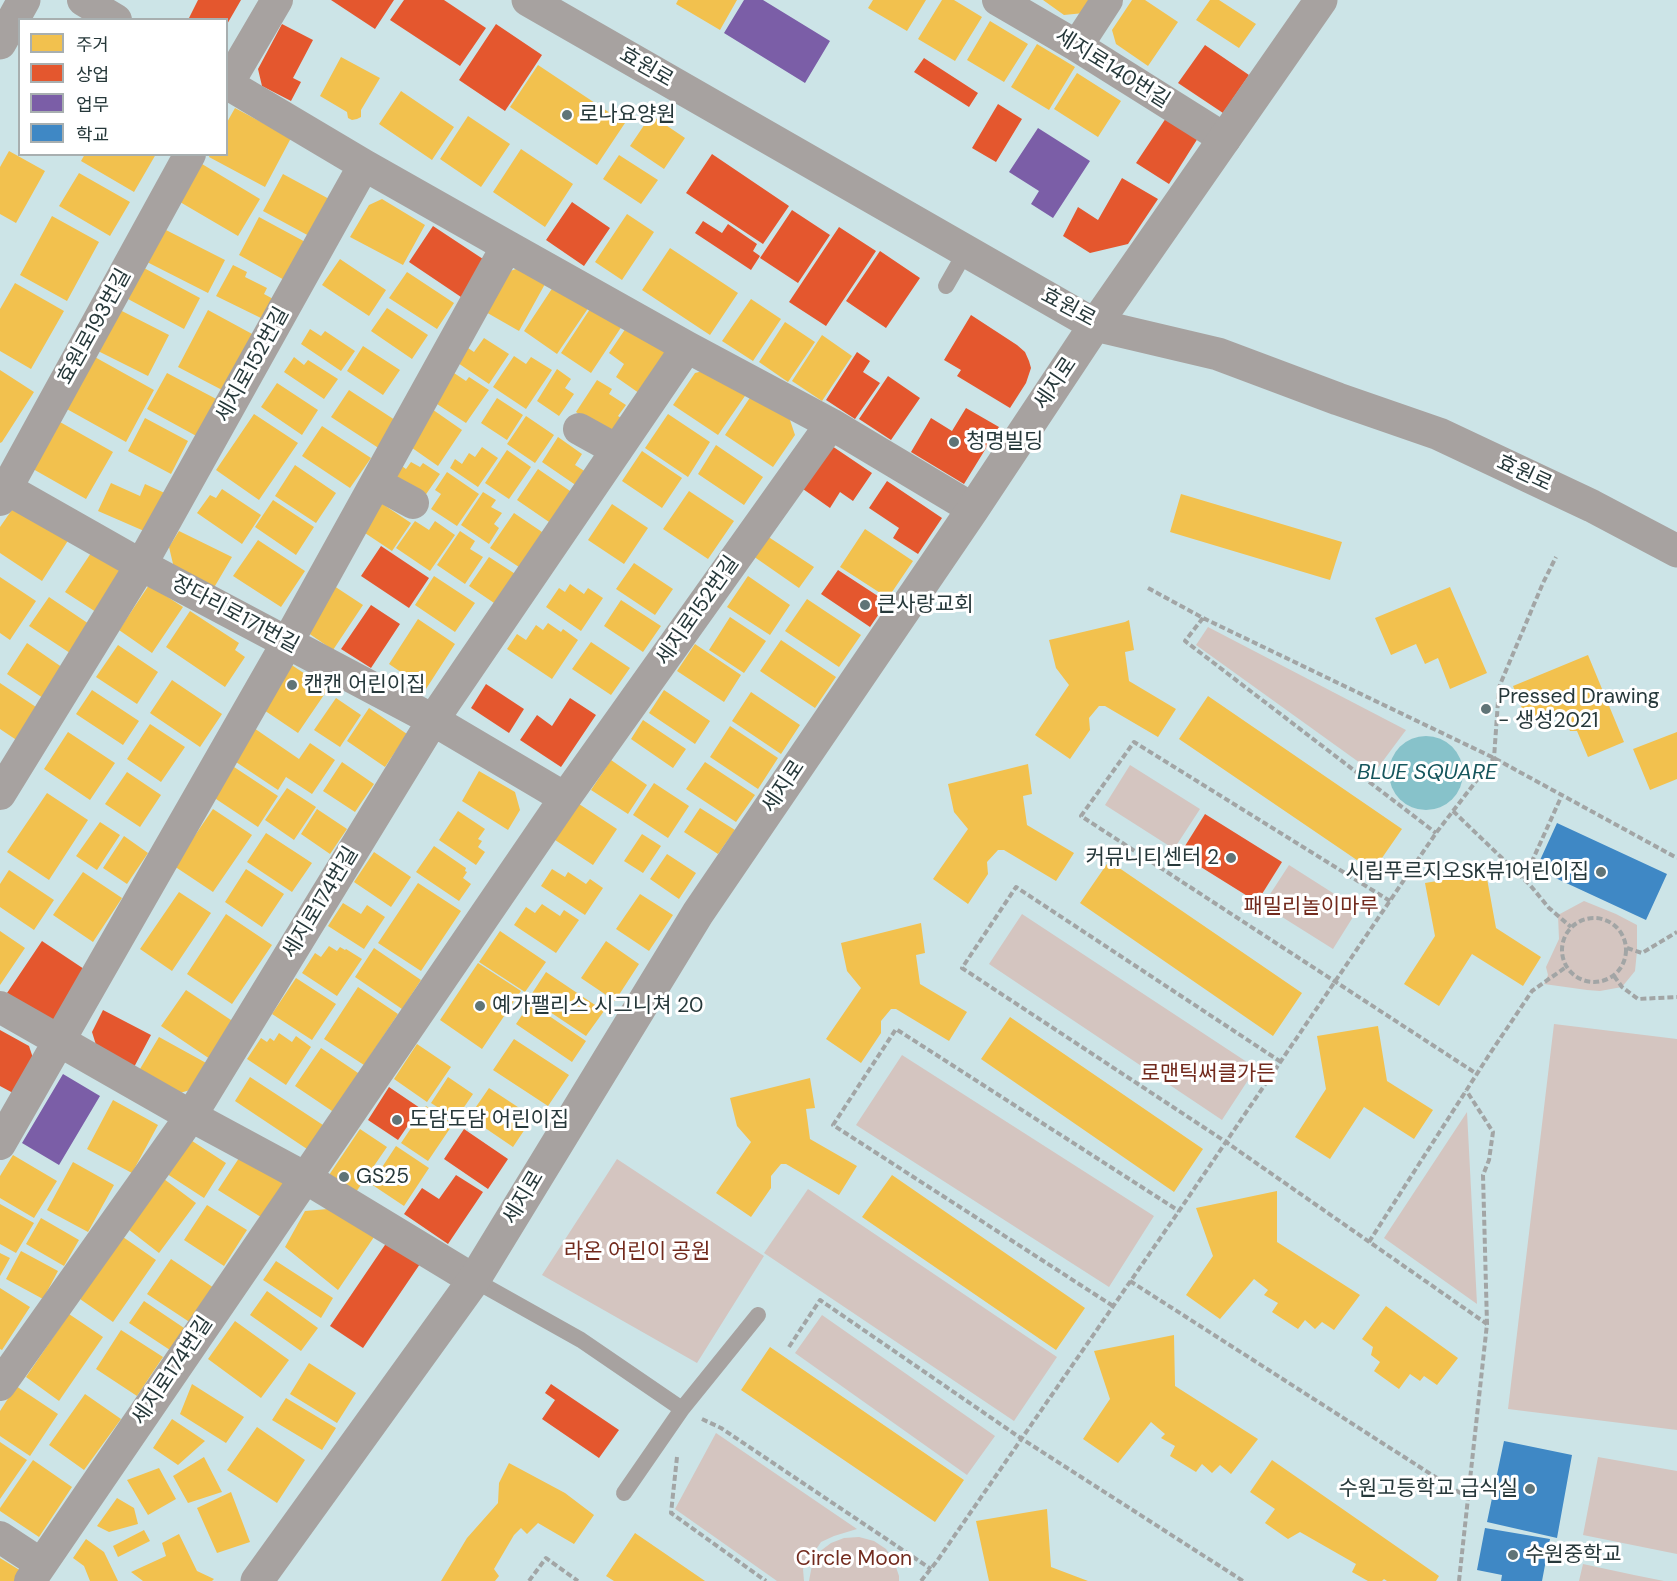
<!DOCTYPE html>
<html>
<head>
<meta charset="utf-8">
<style>
	body { margin:0 }
	#map { position:relative; width:1677px; height:1581px; overflow:hidden; background:#cce4e7; font-family:"DM Sans","Noto Sans KR",sans-serif }
	canvas { display:block }
	.legend { position:absolute; left:18px; top:18px; width:210px; height:138px; box-sizing:border-box; background:#fff; border:2px solid #a8afb0; margin:0; padding:8px 10px; list-style:none; font-size:18px; color:#26383a }
	.legend li { display:flex; align-items:center; gap:12px; height:30px }
	.legend b { width:30px; border:2px solid #a8afb0 }
</style>
</head>
<body>
<div id="map">
<canvas width="1677" height="1581"></canvas>
<ul class="legend">
<li><b style="height:16px;background:#f2c14e"></b>주거</li>
<li><b style="height:16px;background:#e4572e"></b>상업</li>
<li><b style="height:16px;background:#7b5ea7"></b>업무</li>
<li><b style="height:16px;background:#3f88c5"></b>학교</li>
</ul>
</div>
<script>
const context = document.querySelector('canvas').getContext('2d');
context.lineJoin = 'round';
function paint(path, color) {
  context.fillStyle = color;
  context.fill(path, 'evenodd');
}
function toPath(rows) {
  const path = new Path2D();
  for (const r of rows) {
    if (r.length === 3) {
      path.moveTo(r[0] + r[2], r[1]);
      path.arc(r[0], r[1], r[2], 0, 2 * Math.PI);
      continue;
    }
    path.moveTo(r[0], r[1]);
    for (let i = 2; i < r.length; i += 2) path.lineTo(r[i], r[i + 1]);
  }
  return path;
}
function strokePath(path, color, width, dash) {
  context.strokeStyle = color;
  context.lineWidth = width;
  context.lineCap = dash ? 'butt' : 'round';
  context.setLineDash(dash || []);
  context.stroke(path);
}
function drawText(font, color, halo, rows, align = 'center') {
  context.font = font + ' "DM Sans","Noto Sans KR",sans-serif';
  context.lineWidth = 6;
  context.setLineDash([]);
  context.textBaseline = 'middle';
  context.strokeStyle = halo;
  context.fillStyle = color;
  for (const [text, x, y, turn = 0] of rows) {
    context.save();
    context.translate(x, y);
    context.rotate((+turn || 0) * Math.PI / 180);
    context.textAlign = isNaN(turn) ? turn : align;
    if (halo) context.strokeText(text, 0, 0);
    context.fillText(text, 0, 0);
    context.restore();
  }
}
paint(toPath([
	[1208,627,1406,730,1374,773,1196,645],
	[1130,765,1200,809,1174,849,1105,805],
	[1289,865,1358,909,1333,949,1263,905],
	[1584,901,1616,914,1637,925,1637,951,1635,971,1622,987,1600,991,1587,990,1544,984,1548,975,1546,967,1559,939,1558,915],
	[1022,914,1256,1068,1222,1120,989,964],
	[1554,1024,1677,1039,1677,1430,1508,1409],
	[902,1055,1154,1216,1109,1287,856,1125],
	[1467,1112,1477,1304,1384,1238],
	[617,1159,764,1256,697,1363,542,1275],
	[808,1189,1057,1357,1014,1421,764,1253],
	[822,1315,995,1436,967,1475,795,1353],
	[716,1433,857,1529,834,1536,821,1542,803,1569,804,1581,777,1581,675,1509],
	[1598,1457,1677,1471,1677,1554,1583,1535],
	[859,1537,874,1541,886,1549,894,1561,899,1576,899,1581,809,1581,812,1565,819,1552,831,1543,844,1538],
	[1583,1564,1634,1575,1664,1581,1579,1581]
]), '#d4c5c0');
paint(toPath([
	[1426,773,37]
]), '#87c2ca');
paint(toPath([
	[678,0,737,0,720,30,676,4],
	[873,0,926,0,907,31,868,8],
	[942,0,954,0,982,17,955,61,918,39],
	[1043,0,1093,0,1084,13,1064,15],
	[1132,0,1145,0,1178,22,1148,66,1116,44,1112,30],
	[1210,0,1219,0,1256,24,1239,48,1196,20],
	[990,21,1028,44,1004,82,967,60],
	[1037,44,1075,67,1049,110,1011,87],
	[341,57,380,78,361,110,361,117,357,119,352,120,348,118,347,112,320,96],
	[538,65,625,123,597,165,510,107],
	[1077,73,1121,101,1098,137,1054,109],
	[401,91,454,127,432,160,379,124],
	[235,108,291,138,265,187,209,157,210,154,226,154,226,124],
	[651,115,685,138,664,169,630,146],
	[468,116,510,144,481,187,440,159],
	[521,149,573,184,545,227,493,192],
	[9,151,45,171,16,223,0,214,0,167],
	[85,154,156,154,134,192,81,161],
	[619,155,658,180,641,204,603,179],
	[202,164,260,199,238,236,180,202],
	[79,173,130,202,110,236,59,206],
	[283,174,331,200,311,237,263,211],
	[382,199,425,225,403,265,350,237,369,205],
	[627,214,654,232,622,280,595,262],
	[52,216,99,242,67,301,20,275],
	[259,217,309,244,288,282,239,255],
	[164,229,225,260,208,293,147,262],
	[670,248,738,293,710,335,642,290],
	[340,259,386,290,369,316,322,285],
	[233,265,247,272,245,277,267,288,264,294,275,300,265,320,216,296],
	[144,268,200,298,184,329,128,299],
	[519,268,545,284,519,331,484,311,504,273],
	[407,272,454,303,437,329,389,298],
	[557,281,591,304,557,354,524,331],
	[15,283,64,311,31,369,0,351,0,309],
	[751,299,781,319,753,361,722,341],
	[592,306,622,326,591,373,561,353],
	[387,308,428,335,412,359,371,331],
	[118,309,169,335,148,376,98,351],
	[208,310,254,335,224,391,178,367],
	[630,322,665,345,669,365,646,398,616,377,624,364,609,353],
	[785,322,815,342,788,382,759,362],
	[310,329,321,336,325,331,355,351,341,371,301,344],
	[822,335,852,356,822,401,792,381],
	[484,338,509,354,489,384,455,361,465,346,474,352],
	[363,346,400,370,383,395,347,371],
	[93,356,154,390,126,442,65,408],
	[514,356,526,364,531,357,552,370,526,409,493,387],
	[294,357,304,365,308,360,338,379,324,399,284,372],
	[557,369,571,379,565,388,574,394,559,416,537,401],
	[711,369,747,393,718,435,673,405,695,373],
	[0,370,34,392,2,442,0,443],
	[167,373,220,401,200,438,147,409],
	[454,373,466,381,469,377,489,390,466,423,434,402],
	[597,380,612,389,609,394,626,405,618,416,624,420,613,437,576,412],
	[277,383,318,410,302,435,261,407],
	[349,390,398,422,380,449,331,417],
	[753,393,789,417,795,435,773,467,725,435],
	[497,398,523,415,507,440,481,423],
	[429,407,462,430,438,466,405,443],
	[254,414,298,443,259,500,216,470],
	[668,414,710,442,688,477,645,448],
	[526,416,554,435,535,463,507,444],
	[145,418,188,441,171,474,128,451],
	[60,422,113,452,86,499,33,469],
	[322,426,371,458,350,488,302,456],
	[558,437,582,454,575,465,586,472,577,486,542,462],
	[716,445,763,477,744,505,698,474],
	[482,447,498,458,478,487,450,468,455,459,462,464,469,453,475,457],
	[507,450,531,467,509,499,485,483],
	[642,451,682,478,662,508,622,481],
	[411,462,420,467,423,463,440,474,420,503,387,481,399,464,406,469],
	[295,465,336,493,316,523,275,496],
	[538,469,573,493,552,524,517,500],
	[447,472,479,494,457,526,431,509,441,494,435,490],
	[111,483,140,496,145,484,169,495,151,534,98,511],
	[222,489,261,515,242,544,197,513,210,495,216,498],
	[689,491,734,521,708,559,663,529],
	[483,492,496,500,491,507,502,513,494,524,499,528,489,544,461,525],
	[1181,494,1342,542,1330,580,1170,532],
	[273,500,314,527,296,555,255,527],
	[378,501,411,523,392,551,359,529],
	[16,504,69,539,42,581,0,553,0,527],
	[612,504,648,528,624,564,588,540],
	[514,513,545,534,522,569,490,548],
	[415,521,429,530,435,521,455,535,430,571,396,548],
	[865,529,913,561,888,598,840,567],
	[179,531,232,557,212,591,174,568,169,547],
	[460,531,475,541,470,549,483,557,465,584,437,565],
	[767,536,814,567,799,588,753,556],
	[258,540,305,571,281,607,233,576],
	[95,547,125,567,96,612,65,592],
	[489,557,520,577,500,607,469,586],
	[634,563,673,589,655,615,616,589],
	[434,576,475,603,455,632,415,605],
	[748,576,790,605,770,635,727,607],
	[0,577,36,601,10,640,0,633],
	[328,582,363,605,333,650,298,626],
	[570,584,584,594,588,588,603,598,581,631,546,607,559,588,565,592],
	[149,585,183,607,152,653,119,630],
	[1450,587,1487,673,1450,689,1438,658,1425,664,1416,644,1391,655,1375,618],
	[49,597,92,626,73,655,29,626],
	[807,599,861,635,839,667,785,631],
	[621,600,661,626,643,652,604,626],
	[190,611,239,643,235,650,245,657,225,687,166,647],
	[730,617,766,641,744,673,709,650],
	[418,619,455,644,426,689,389,664],
	[1129,620,1134,650,1125,652,1129,681,1176,709,1158,737,1105,706,1099,706,1089,718,1090,730,1070,759,1035,735,1069,685,1056,668,1049,640,1125,622],
	[548,623,561,632,563,629,578,640,552,679,507,649,517,634,526,640,536,625,543,630],
	[781,640,836,677,815,708,760,671],
	[591,642,630,668,611,695,572,669],
	[27,643,69,672,49,702,7,674],
	[695,644,741,675,724,702,677,671],
	[118,645,158,672,137,704,96,677],
	[1588,655,1624,742,1588,757,1577,731,1570,731,1562,712,1529,726,1513,686],
	[284,660,328,689,298,733,255,704],
	[172,680,222,714,200,747,150,713],
	[0,683,39,709,18,741,0,729],
	[92,690,139,721,123,745,76,714],
	[664,690,710,721,695,744,649,713],
	[751,692,800,725,781,754,732,721],
	[1208,696,1402,829,1373,871,1179,739],
	[336,698,361,715,340,747,314,730],
	[369,708,407,734,385,767,347,741],
	[643,720,686,749,673,768,631,739],
	[150,724,185,747,161,782,127,759],
	[251,726,299,759,310,743,335,760,312,794,286,777,278,790,230,758],
	[730,726,778,758,758,789,710,757],
	[68,732,115,763,90,800,44,769],
	[1677,732,1677,779,1650,790,1633,749],
	[611,760,647,785,628,814,591,790],
	[342,762,374,784,355,812,323,791],
	[705,762,755,795,736,822,686,789],
	[1028,764,1032,794,1023,796,1027,825,1074,853,1056,881,1004,850,998,850,987,862,988,874,968,904,933,879,968,829,954,812,948,784],
	[231,765,278,796,258,827,210,795],
	[479,771,515,792,520,810,508,830,462,801],
	[127,772,161,795,140,827,105,804],
	[654,783,689,806,668,838,633,815],
	[287,788,316,807,294,840,265,820],
	[47,793,88,820,49,880,7,852],
	[573,800,617,829,593,865,549,836],
	[700,808,735,830,718,854,684,832],
	[213,809,252,835,213,892,174,866],
	[317,809,347,829,330,854,301,834],
	[458,811,485,829,478,839,482,841,478,847,485,852,476,865,439,840],
	[100,822,120,835,97,870,76,856],
	[266,833,312,863,292,892,247,862],
	[642,834,661,846,643,873,624,861],
	[124,836,148,853,127,884,103,868],
	[434,846,466,868,465,871,467,872,463,878,471,884,459,901,416,872],
	[374,852,411,877,391,907,354,882],
	[667,854,696,873,679,899,650,879],
	[1109,861,1302,993,1273,1036,1080,903],
	[246,869,284,894,262,927,225,902],
	[552,869,565,877,568,872,586,884,590,879,603,888,585,915,541,886],
	[9,870,54,900,34,930,0,907,0,884],
	[83,872,122,898,93,942,53,915],
	[1486,873,1496,928,1541,957,1523,986,1472,954,1439,1006,1404,984,1435,936,1425,883],
	[418,883,461,911,421,971,378,943],
	[179,892,211,913,172,971,140,949],
	[640,894,673,915,649,951,616,929],
	[343,903,361,914,367,905,385,917,364,949,328,926],
	[542,904,560,916,564,910,579,920,556,953,514,925,526,907,535,913],
	[226,914,272,945,232,1004,187,974],
	[921,923,925,953,916,955,920,984,967,1012,949,1041,896,1009,891,1009,881,1021,881,1033,861,1063,826,1039,861,988,847,971,841,943],
	[0,931,25,948,0,985],
	[500,931,546,962,525,992,479,962],
	[606,941,639,964,615,1001,581,978],
	[329,946,337,951,340,947,345,950,346,949,362,959,337,996,302,973,315,953,321,957],
	[374,948,421,980,402,1009,355,977],
	[478,963,521,991,482,1049,440,1020],
	[546,972,604,1011,586,1036,529,998],
	[296,978,336,1004,312,1040,272,1014],
	[358,987,398,1014,364,1065,324,1039],
	[186,990,234,1022,210,1059,161,1026],
	[530,1003,586,1041,572,1062,516,1024],
	[1010,1017,1203,1149,1174,1192,981,1059],
	[1378,1026,1387,1081,1433,1110,1414,1139,1364,1107,1330,1159,1295,1137,1326,1089,1317,1036],
	[279,1033,292,1042,296,1036,311,1047,286,1085,247,1059,261,1038,267,1042,270,1038,274,1041],
	[159,1037,208,1064,194,1089,176,1094,137,1074],
	[514,1039,569,1075,548,1106,493,1070],
	[417,1044,451,1067,427,1102,394,1079],
	[321,1048,361,1075,335,1113,295,1086],
	[250,1077,323,1125,307,1149,235,1101],
	[448,1077,473,1094,456,1119,431,1103],
	[810,1078,815,1108,806,1109,810,1139,857,1166,839,1195,786,1164,781,1164,771,1176,771,1188,751,1217,716,1193,751,1142,737,1126,730,1098],
	[489,1088,533,1117,513,1147,469,1117],
	[113,1100,158,1125,132,1173,87,1149],
	[426,1106,453,1124,428,1161,401,1143],
	[360,1129,387,1147,356,1192,329,1175],
	[186,1137,226,1163,204,1198,164,1172],
	[396,1146,429,1168,404,1206,371,1184],
	[13,1155,57,1181,34,1218,0,1198,0,1176],
	[241,1155,286,1184,264,1219,218,1190],
	[73,1162,114,1185,88,1232,47,1210],
	[892,1175,1085,1308,1056,1350,862,1217],
	[164,1179,196,1203,159,1253,128,1229],
	[1277,1191,1277,1242,1360,1295,1334,1330,1322,1322,1315,1329,1305,1320,1298,1329,1272,1312,1278,1303,1264,1295,1268,1290,1254,1279,1220,1319,1186,1295,1213,1256,1196,1208],
	[0,1204,34,1223,16,1253,0,1244],
	[207,1205,247,1230,224,1266,184,1240],
	[328,1209,374,1237,338,1290,285,1247,305,1211],
	[41,1218,79,1240,64,1266,26,1244],
	[123,1237,156,1260,113,1322,80,1299],
	[21,1251,58,1271,43,1299,6,1279],
	[0,1253,10,1258,0,1276],
	[171,1259,214,1288,191,1323,147,1294],
	[276,1261,333,1298,321,1318,263,1280],
	[0,1288,30,1307,2,1350,0,1349],
	[267,1291,318,1328,301,1351,250,1315],
	[144,1301,187,1330,173,1352,129,1323],
	[1386,1306,1458,1358,1437,1385,1424,1376,1420,1381,1410,1374,1399,1389,1374,1371,1380,1362,1371,1355,1373,1347,1362,1339],
	[69,1314,103,1337,59,1401,26,1377],
	[235,1321,289,1360,261,1398,208,1359],
	[121,1330,163,1357,137,1396,96,1369],
	[1174,1335,1175,1386,1258,1439,1231,1474,1220,1465,1212,1473,1202,1464,1196,1472,1170,1456,1175,1446,1161,1438,1165,1434,1151,1422,1118,1463,1083,1439,1110,1399,1094,1351],
	[770,1347,964,1480,935,1522,741,1390],
	[309,1363,356,1393,337,1423,290,1394],
	[192,1384,244,1417,226,1443,180,1414],
	[16,1386,58,1414,30,1456,0,1436,0,1411],
	[85,1394,121,1419,84,1470,49,1445],
	[286,1398,336,1428,322,1450,272,1420],
	[172,1419,205,1441,178,1465,153,1448],
	[257,1427,305,1460,277,1503,227,1470],
	[0,1442,27,1460,0,1499],
	[204,1457,222,1492,188,1503,173,1476],
	[33,1460,72,1487,39,1537,0,1511,0,1508],
	[1272,1460,1439,1576,1436,1581,1387,1581,1384,1579,1382,1581,1368,1581,1352,1572,1356,1564,1300,1532,1288,1539,1265,1523,1275,1509,1250,1492],
	[509,1463,565,1493,594,1515,574,1544,538,1523,527,1534,521,1528,514,1535,494,1569,499,1576,495,1581,441,1581,467,1538,498,1503,499,1483],
	[159,1468,176,1499,148,1515,127,1480],
	[231,1492,250,1542,217,1553,197,1508],
	[117,1498,134,1508,138,1524,109,1532,97,1526],
	[1047,1509,1051,1567,1088,1581,989,1581,976,1521],
	[144,1530,150,1541,118,1557,113,1546],
	[635,1533,705,1581,614,1581,606,1576],
	[179,1534,197,1571,214,1579,212,1581,143,1581,131,1572,166,1556,162,1543],
	[86,1539,104,1552,118,1581,90,1581,84,1566,73,1558],
	[0,1558,21,1571,14,1581,0,1581]
]), '#f2c14e');
paint(toPath([
	[198,0,241,0,226,26,226,20,188,20],
	[331,0,394,0,375,29],
	[404,0,444,0,486,28,460,66,390,20],
	[282,24,313,40,293,78,301,82,291,101,262,86,258,69],
	[496,24,542,55,505,111,459,80],
	[1205,45,1249,75,1223,113,1178,83],
	[924,58,978,93,969,107,914,72],
	[998,104,1022,119,996,162,972,148],
	[1166,118,1198,138,1169,184,1136,163],
	[712,154,789,206,763,244,686,193],
	[1122,178,1158,199,1128,244,1090,253,1063,236,1078,207,1098,220],
	[572,202,610,228,584,266,546,240],
	[792,210,830,235,798,283,760,258],
	[703,221,722,233,728,224,757,244,753,251,760,256,751,270,695,233],
	[433,226,486,261,461,297,409,262],
	[839,227,876,251,826,326,789,302],
	[880,251,920,278,886,328,846,301],
	[971,315,1017,345,1025,352,1029,361,1031,368,1026,383,1010,408,957,376,961,370,944,360],
	[857,352,870,361,863,372,880,383,855,419,826,400],
	[888,376,920,398,891,440,859,419],
	[966,408,999,427,964,484,911,452,931,418,952,431],
	[832,446,872,473,853,501,840,492,830,508,803,489],
	[887,481,942,518,918,554,893,538,899,528,869,508],
	[381,546,429,578,409,608,361,576],
	[838,570,887,602,870,627,821,594],
	[371,605,400,624,371,668,341,649],
	[486,684,524,709,509,733,471,708],
	[570,698,596,715,561,767,520,740,537,715,552,726],
	[1205,814,1282,862,1257,902,1180,854],
	[42,941,87,971,52,1022,7,993],
	[103,1010,151,1035,132,1071,97,1048,92,1032],
	[0,1030,29,1046,33,1058,13,1093,0,1086],
	[389,1087,420,1108,398,1140,368,1120],
	[464,1129,508,1159,488,1189,444,1159],
	[456,1175,483,1192,448,1244,404,1214,422,1188,439,1199],
	[389,1239,422,1261,363,1348,330,1326],
	[551,1384,619,1430,599,1458,542,1419,555,1400,545,1393]
]), '#e4572e');
paint(toPath([
	[744,0,763,0,830,41,805,83,724,33],
	[1038,128,1090,161,1053,218,1031,204,1039,191,1009,172],
	[63,1074,100,1096,59,1165,22,1143]
]), '#7b5ea7');
paint(toPath([
	[1557,823,1667,874,1646,920,1536,869],
	[1504,1441,1572,1455,1557,1538,1487,1522],
	[1485,1528,1550,1539,1542,1581,1501,1581,1502,1575,1477,1570]
]), '#3f88c5');
strokePath(toPath([
	[1148,588,1203,618,1494,758,1677,858],
	[1203,618,1185,641,1436,833],
	[1453,811,1530,885,1549,908,1571,927],
	[1524,879,1562,795],
	[1390,901,1134,742,1081,816,1477,1074],
	[1594,950,32],
	[1627,948,1642,953,1677,932],
	[1614,976,1622,987,1638,999,1677,997],
	[1281,1062,1016,887,962,968,1226,1142,1487,1324],
	[1369,1242,1489,1055,1532,991,1566,967],
	[1130,1281,1468,1498,1487,1324,1483,1175,1489,1160,1493,1132,1466,1090],
	[1113,1306,833,1125,896,1029,1179,1211],
	[789,1347,820,1300,1022,1439,1243,1581],
	[702,1419,721,1428,931,1569],
	[677,1457,671,1513,766,1581],
	[529,1581,546,1558,578,1581],
	[921,1581,937,1561,1179,1211,1436,833,1494,758,1499,687,1543,583,1556,557],
	[1459,1581,1468,1498]
]), '#a2a5a5', 4, [6, 3]);
strokePath(toPath([
	[946,286,966,251],
	[474,1280,581,1340,682,1409,624,1493],
	[682,1409,758,1315]
]), '#a7a2a0', 16);
strokePath(toPath([
	[83,0,116,20],
	[998,0,1077,46,1225,139],
	[1077,46,1107,0],
	[226,83,364,165,507,246,687,347,831,424,973,509],
	[226,87,277,0],
	[579,429,617,450],
	[376,483,413,503],
	[0,485,141,565,433,720,565,798],
	[0,500,190,154],
	[0,794,141,565,364,165],
	[0,1007,191,1116,304,1177,474,1280],
	[0,1144,287,643,507,246],
	[0,1385,191,1116,433,720,687,347],
	[0,1537,41,1564],
	[30,1581,565,798,831,424]
]), '#a7a2a0', 32);
strokePath(toPath([
	[528,0,1095,325,1218,354,1338,399,1439,434,1592,506,1677,551],
	[0,43,24,0],
	[257,1581,474,1280,698,913,973,509,1095,325,1321,0]
]), '#a7a2a0', 33);
for (const [x, y, r, color] of [
	[567,115,6,"#607477"],
	[954,442,6,"#607477"],
	[865,605,6,"#607477"],
	[292,685,6,"#607477"],
	[1486,709,6,"#607477"],
	[1231,858,6,"#607477"],
	[1601,872,6,"#607477"],
	[480,1006,6,"#607477"],
	[397,1120,6,"#607477"],
	[344,1177,6,"#607477"],
	[1530,1489,6,"#607477"],
	[1513,1555,6,"#607477"]
]) {
  const dot = new Path2D();
  dot.arc(x, y, r, 0, 2 * Math.PI);
  context.fillStyle = color;
  context.fill(dot);
  strokePath(dot, '#fff', 2);
}
drawText('21px', '#26383a', '#fff', [
	["효원로",646,68,30],
	["세지로140번길",1112,69,32],
	["효원로",1068,308,28],
	["효원로193번길",95,327,-61],
	["세지로152번길",253,365,-61],
	["세지로",1056,384,-56],
	["효원로",1524,474,25],
	["세지로152번길",698,611,-55],
	["장다리로171번길",235,615,28],
	["세지로",784,787,-56],
	["세지로174번길",321,903,-59],
	["세지로",524,1198,-59],
	["세지로174번길",173,1371,-56]
]);
drawText('21px', '#26383a', '#fff', [
	["로나요양원",579,115],
	["청명빌딩",966,442],
	["큰사랑교회",877,605],
	["캔캔 어린이집",304,685],
	["Pressed Drawing",1498,697],
	["- 생성2021",1498,721],
	["커뮤니티센터 2",1219,858,"right"],
	["시립푸르지오SK뷰1어린이집",1589,872,"right"],
	["예가팰리스 시그니쳐 20",492,1006],
	["도담도담 어린이집",409,1120],
	["GS25",356,1177],
	["수원고등학교 급식실",1518,1489,"right"],
	["수원중학교",1525,1555]
], 'left');
drawText('21px', '#722a1d', '#fff', [
	["패밀리놀이마루",1311,907],
	["로맨틱써클가든",1208,1074],
	["라온 어린이 공원",637,1252],
	["Circle Moon",854,1559]
]);
drawText('italic 22px', '#16565d', '#fff', [
	["BLUE SQUARE",1427,773]
]);
</script>
</body>
</html>
